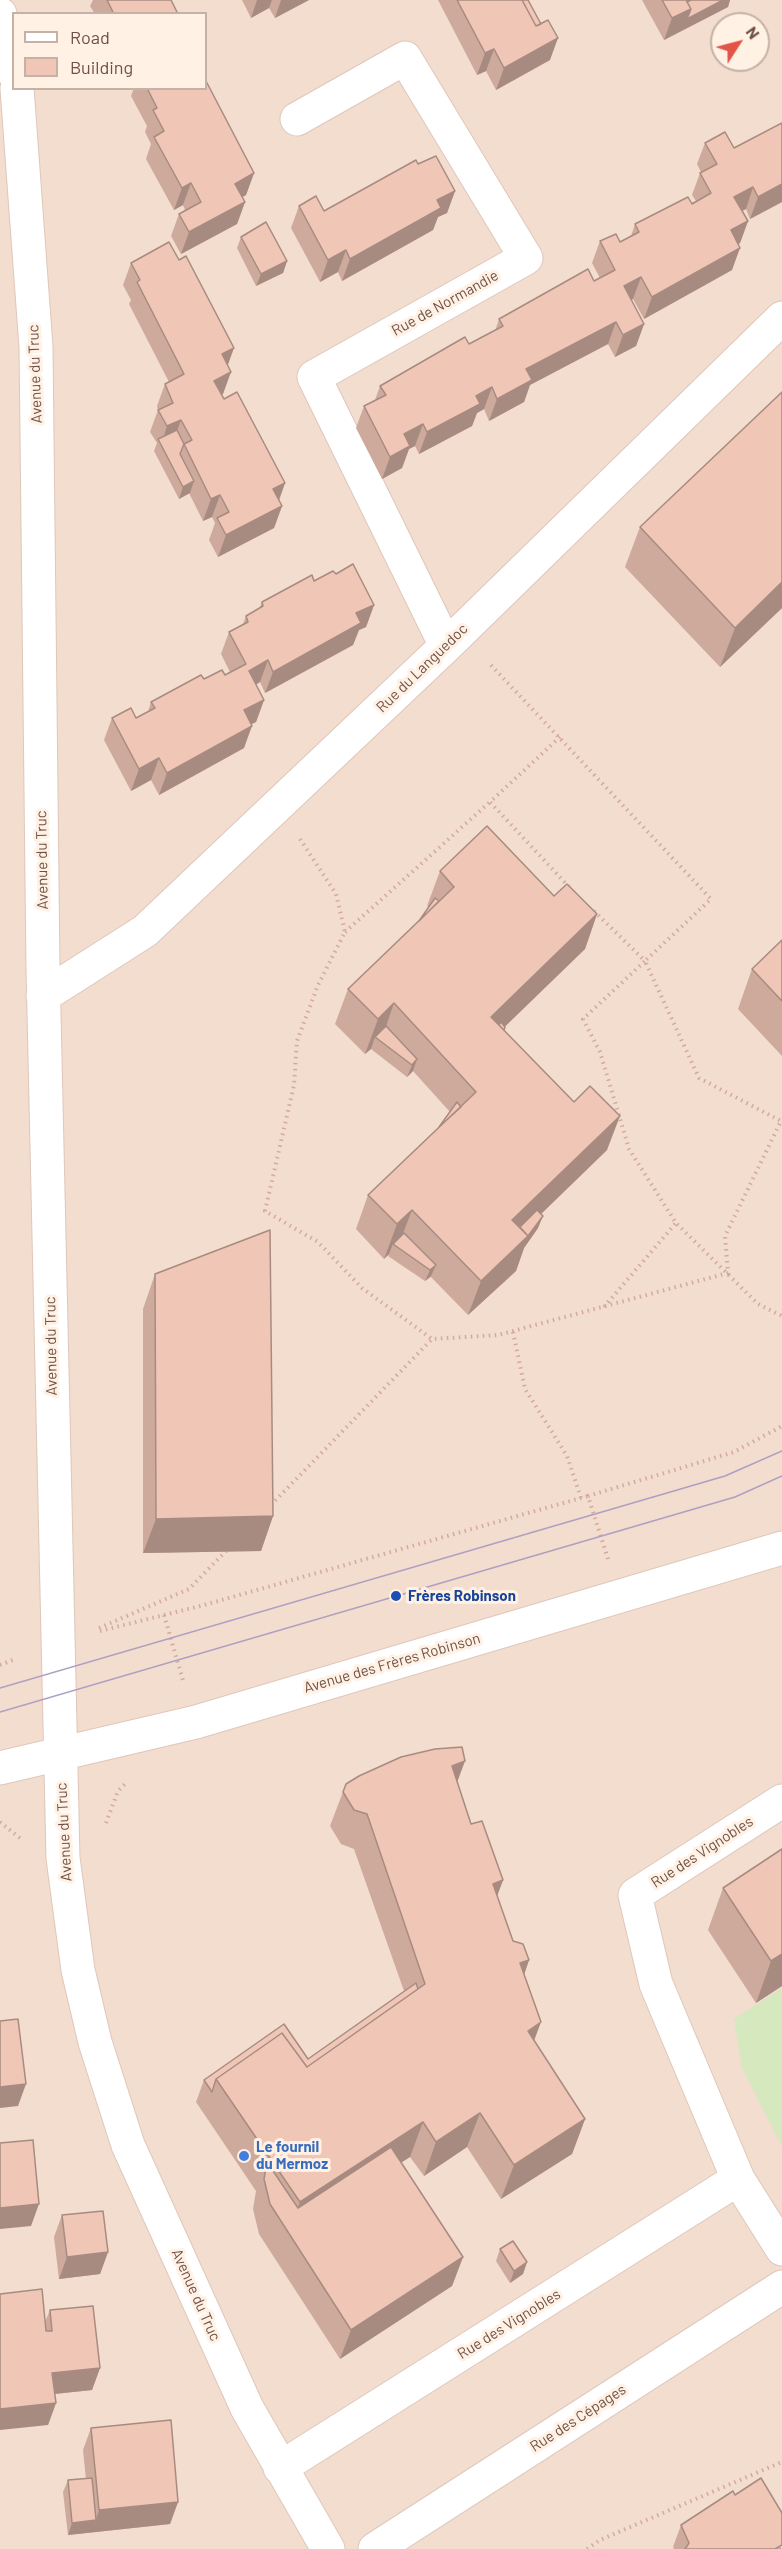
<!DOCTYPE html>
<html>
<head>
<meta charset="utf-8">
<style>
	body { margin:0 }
	#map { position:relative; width:782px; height:2549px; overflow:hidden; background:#fbecdf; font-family:Barlow,sans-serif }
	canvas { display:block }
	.legend { position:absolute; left:12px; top:12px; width:195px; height:78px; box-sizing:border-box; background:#fff1e4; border:2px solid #c6b1a6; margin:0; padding:8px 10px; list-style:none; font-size:18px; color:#705148 }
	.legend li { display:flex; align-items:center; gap:12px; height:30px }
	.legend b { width:30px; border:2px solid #c6b1a6 }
	.north { position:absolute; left:710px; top:12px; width:60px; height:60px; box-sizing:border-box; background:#fff1e4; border:2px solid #c6b1a6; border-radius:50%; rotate:54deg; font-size:16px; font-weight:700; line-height:24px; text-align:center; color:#705148 }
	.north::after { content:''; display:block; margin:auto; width:21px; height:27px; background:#e35446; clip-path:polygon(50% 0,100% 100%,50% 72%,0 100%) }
</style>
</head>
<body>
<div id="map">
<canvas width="782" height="2549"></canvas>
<ul class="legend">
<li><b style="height:8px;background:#fff"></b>Road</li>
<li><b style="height:16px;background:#f0c6b7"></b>Building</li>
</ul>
<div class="north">N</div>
</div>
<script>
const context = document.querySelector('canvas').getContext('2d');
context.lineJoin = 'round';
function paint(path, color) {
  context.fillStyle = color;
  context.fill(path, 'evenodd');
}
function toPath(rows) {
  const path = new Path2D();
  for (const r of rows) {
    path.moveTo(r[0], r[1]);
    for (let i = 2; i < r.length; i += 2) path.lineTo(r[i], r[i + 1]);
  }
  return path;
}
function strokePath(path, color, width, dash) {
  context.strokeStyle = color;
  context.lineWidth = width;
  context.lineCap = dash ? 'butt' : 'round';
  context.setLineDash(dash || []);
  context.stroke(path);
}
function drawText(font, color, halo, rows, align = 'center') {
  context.font = font + ' Barlow,sans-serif';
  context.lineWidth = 6;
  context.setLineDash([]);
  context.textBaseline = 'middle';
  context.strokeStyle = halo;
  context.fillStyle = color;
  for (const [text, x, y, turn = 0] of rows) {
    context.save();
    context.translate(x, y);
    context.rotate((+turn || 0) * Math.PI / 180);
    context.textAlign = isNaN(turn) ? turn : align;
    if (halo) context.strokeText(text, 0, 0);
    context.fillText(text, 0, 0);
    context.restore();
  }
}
paint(toPath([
	[0,0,782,0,782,2549,0,2549],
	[14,14,206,14,206,88,14,88],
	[722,24,758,24,758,60,722,60]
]), '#f2ddce');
paint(toPath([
	[782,1988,782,2147,742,2068,734,2019]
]), '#d5e8be');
const minor = toPath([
	[0,14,14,73],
	[17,88,36,347,43,969,63,1858,78,1970,95,2042,128,2145,247,2408,328,2549],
	[297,119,405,58,526,258,314,377,446,646],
	[43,996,145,931,446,646,782,318],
	[0,1768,196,1722,782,1548],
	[782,1801,635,1895,656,1984,738,2179,782,2249],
	[280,2468,738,2179],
	[375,2549,782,2287]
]);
strokePath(minor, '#dfc7bb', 35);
strokePath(toPath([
	[560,737,490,802,569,887],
	[300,839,336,894,345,932,318,985,297,1041,294,1085,265,1211,318,1242,362,1288,432,1339,498,1335,728,1273,725,1236,781,1121,699,1078,645,961,711,899,489,663],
	[594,911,645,961,583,1019,600,1052,629,1149,676,1223,758,1304,782,1316],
	[345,932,490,802],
	[604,1307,676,1223],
	[513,1332,525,1389,567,1456,581,1498],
	[271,1505,432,1339],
	[608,1559,588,1496,734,1452,782,1426],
	[164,1615,184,1684],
	[99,1628,189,1589,228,1549],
	[100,1631,204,1605,588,1496],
	[0,1665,15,1659],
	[0,1822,21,1839],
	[106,1823,118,1791,127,1782],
	[587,2549,600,2540,782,2462]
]), '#d4aa9b', 4, [1.5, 4.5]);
strokePath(minor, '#fff', 33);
strokePath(toPath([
	[0,1688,725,1476,782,1451],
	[0,1712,735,1497,782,1476]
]), '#ae9fc3', 1.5);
paint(toPath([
	[93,0,171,0,178,14,95,14,90,6],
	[242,0,309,0,275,18,269,8,251,18],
	[438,0,528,0,550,60,496,90,486,71,477,75],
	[642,0,730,0,728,7,664,40],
	[134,88,206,88,254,173,246,195,242,197,245,202,237,224,181,254,171,236,179,214,185,210,183,205,174,210,146,159,151,144,145,132,147,126,131,96],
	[705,143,734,148,782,202,750,219,746,209,742,211,748,221,740,243,738,244,732,270,644,319,633,299,631,300,644,324,636,346,615,357,608,344,530,385,524,402,489,421,484,409,477,413,472,426,419,454,415,446,409,449,402,468,382,479,356,428,364,406,375,400,380,386,469,344,495,331,499,319,600,278,592,263,600,241,620,242,631,236,635,224,696,201,692,195,700,173,701,172,697,164],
	[418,164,455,191,447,213,438,217,433,230,342,281,338,272,320,282,291,228,299,206,324,211],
	[241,237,287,261,283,273,256,286,237,248],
	[131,263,228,365,223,394,222,395,285,483,279,501,282,506,274,528,218,557,209,540,215,523,212,517,203,521,189,493,179,499,154,451,157,443,150,432,158,410,157,406,165,384,169,382,129,304,131,300,123,285],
	[640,527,782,608,720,667,625,567],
	[336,574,374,605,366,627,359,630,353,645,265,693,260,682,256,685,264,700,256,722,251,724,244,748,159,795,151,780,131,791,104,740,112,718,136,718,148,712,151,702,204,679,225,675,230,672,221,654,229,632,243,624,246,616,259,609,262,602,314,581],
	[440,871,554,896,597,914,585,949,505,1026,504,1030,607,1150,541,1214,538,1228,524,1248,516,1271,468,1315,431,1277,425,1281,388,1256,389,1254,384,1259,356,1229,368,1195,439,1127,450,1112,413,1071,407,1077,371,1049,365,1054,335,1024,348,989,419,921,429,907,427,906],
	[782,940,782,1056,738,1009,752,969],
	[155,1274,273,1516,261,1551,143,1553,143,1309],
	[457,1782,471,1824,503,1880,497,1896,513,1941,529,1960,524,1975,534,2040,585,2119,572,2154,501,2199,467,2147,424,2176,410,2157,401,2162,463,2257,452,2286,340,2359,259,2234,253,2209,256,2191,196,2102,204,2080,308,2059,404,1991,354,1849,341,1844,330,1826,346,1784],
	[782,1849,782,1986,756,2003,708,1930,723,1888],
	[62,2215,108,2252,100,2274,59,2279,54,2237],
	[500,2249,527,2262,523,2274,510,2283,496,2261],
	[50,2310,100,2368,92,2390,55,2394,56,2403,48,2425,45,2322],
	[91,2428,178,2502,170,2524,68,2535,63,2492,68,2480,86,2479,83,2450],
	[735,2495,782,2549,674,2549,673,2547,681,2525]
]), '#ceaa9d');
paint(toPath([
	[257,0,272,0,269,8,251,18],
	[281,0,309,0,275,18],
	[682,0,730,0,728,7,664,40,672,18],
	[558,38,550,60,496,90,504,68],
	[494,49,486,71,477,75,485,53],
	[254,173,246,195,227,206,235,184],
	[191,183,183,205,174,210,182,188],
	[782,184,782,202,750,219,758,197],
	[753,187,746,209,726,219,734,197],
	[455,191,447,213,438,217,433,230,342,281,350,259,437,200],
	[245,202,237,224,181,254,189,232],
	[748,221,740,243,723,252,731,230],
	[740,248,732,270,644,319,652,297],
	[346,250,338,272,320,282,328,260],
	[287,261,283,273,256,286,261,274],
	[641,277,633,299,616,308,624,286],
	[616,322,608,344,530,385,524,402,489,421,497,399,526,369],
	[644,324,636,346,615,357,623,335],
	[234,348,226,370,222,354],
	[231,372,223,394,206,403,214,381],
	[492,387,484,409,477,413,472,426,419,454,427,432,476,396],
	[181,420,173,442,161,445,167,426],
	[423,424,415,446,409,449,402,468,382,479,390,457,404,434],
	[194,481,190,493,179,499,183,487],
	[285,483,277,505,273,489],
	[220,495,212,517,203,521,211,499],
	[282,506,274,528,218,557,226,535],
	[782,582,782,608,720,667,735,628],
	[374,605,366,627,359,630,353,645,265,693,273,672,356,613],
	[268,660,260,682,241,693,249,671],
	[264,700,256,722,236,732,244,710],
	[252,726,244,748,159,795,167,773],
	[159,758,151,780,131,791,139,769],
	[597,914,585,949,487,1044,491,1017],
	[394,1003,382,1038,375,1037,371,1049,365,1054,378,1019],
	[417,1059,413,1071,407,1077,412,1065],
	[620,1116,607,1150,508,1246,512,1220],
	[412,1210,399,1244,393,1244,389,1254,384,1259,397,1224],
	[543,1216,538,1228,524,1248,516,1271,468,1315,481,1281],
	[436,1265,431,1276,425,1281,430,1270],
	[273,1516,261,1551,143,1553,156,1519],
	[465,1761,452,1796,452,1766],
	[503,1880,490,1915,493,1884],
	[782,1954,782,1986,756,2003,771,1961],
	[529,1960,517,1995,520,1963],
	[541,2022,528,2057,528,2031],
	[26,2084,18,2106,0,2108,0,2087],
	[480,2113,467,2147,424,2176,436,2142],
	[585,2119,572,2154,501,2199,514,2165],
	[423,2122,410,2157,290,2235,289,2233,300,2202],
	[39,2204,31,2226,0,2229,0,2208],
	[108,2252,100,2274,59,2279,67,2257],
	[463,2257,452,2286,340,2359,351,2330],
	[527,2262,523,2274,510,2283,514,2271],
	[100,2368,92,2390,44,2395,52,2373],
	[56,2403,48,2425,0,2430,0,2409],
	[178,2502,170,2524,68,2535,72,2523,96,2520,99,2510]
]), '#a88b80');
const building = toPath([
	[107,0,171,0,178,14,114,14,107,0],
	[457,0,522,0,536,26,548,20,558,38,504,68,494,49,485,53,457,0],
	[522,0,528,0,541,24,536,26,522,0],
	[662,0,686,0,691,9,672,18,662,0],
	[691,0,723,0,687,19,691,9,687,2,691,0],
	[206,81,254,173,235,184,245,202,189,232,179,214,201,202,191,183,182,188,154,137,164,131,153,110,157,108,147,88,206,88,206,81],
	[782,123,782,184,758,197,753,187,734,197,748,221,731,230,740,248,652,297,641,277,624,286,644,324,623,335,616,322,526,369,532,380,497,399,492,387,476,396,480,404,427,432,423,424,404,434,410,446,390,457,364,406,386,395,380,386,465,337,469,344,503,326,499,319,588,269,594,281,615,270,600,241,616,234,620,242,639,232,635,224,688,197,692,204,711,193,700,173,717,164,705,143,725,132,734,148,782,123],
	[436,156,455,191,437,200,441,208,350,259,346,250,328,260,299,206,316,196,324,211,416,160,418,164,436,156],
	[266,222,287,261,261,274,241,237,266,222],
	[169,242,179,260,186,256,234,348,222,354,231,372,214,381,224,399,237,392,285,483,273,489,282,506,226,535,217,518,229,512,220,495,211,499,184,444,192,440,181,420,167,426,158,410,173,403,165,384,184,374,137,282,140,280,131,263,169,242],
	[782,392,782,582,735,628,640,527,782,392],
	[177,430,184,444,180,454,194,481,183,487,158,439,177,430],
	[353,564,374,605,356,613,361,623,273,672,268,660,249,671,264,700,244,710,252,726,167,773,159,758,139,769,112,718,131,708,136,718,155,708,151,702,201,675,204,679,222,670,225,675,246,664,229,632,248,622,246,616,263,606,262,602,312,575,314,581,333,571,336,574,353,564],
	[487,826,554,896,567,884,597,914,491,1017,574,1102,590,1086,620,1116,512,1220,528,1236,481,1281,412,1210,397,1224,368,1195,476,1092,394,1003,378,1019,348,989,454,887,440,871,487,826],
	[435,898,439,901,419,921,435,898],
	[782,940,782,1001,752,969,782,940],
	[501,1022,505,1027,504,1030,499,1025,501,1022],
	[386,1026,417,1059,412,1065,375,1037,386,1026],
	[457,1102,461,1107,439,1127,457,1102],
	[537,1210,543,1216,528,1236,520,1227,537,1210],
	[270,1230,273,1516,156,1519,155,1274,270,1230],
	[404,1233,436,1265,430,1270,393,1244,404,1233],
	[462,1747,465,1761,452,1766,471,1824,482,1821,503,1880,493,1884,513,1941,523,1944,529,1960,520,1963,541,2022,528,2031,585,2119,514,2165,480,2113,436,2142,423,2122,300,2202,216,2079,282,2033,307,2067,425,1984,367,1814,354,1810,343,1792,346,1784,359,1776,401,1757,435,1749,462,1747],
	[782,1849,782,1954,771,1961,723,1888,782,1849],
	[416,1983,418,1989,307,2067,282,2033,216,2079,212,2092,204,2080,284,2024,308,2059,416,1983],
	[18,2019,26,2084,0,2087,0,2021,18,2019],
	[33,2140,39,2204,0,2208,0,2143,33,2140],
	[391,2147,463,2257,351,2330,270,2204,264,2179,267,2162,298,2208,391,2147],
	[103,2211,108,2252,67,2257,62,2215,103,2211],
	[513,2241,527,2262,514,2271,500,2249,513,2241],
	[42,2289,46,2331,52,2331,50,2310,93,2306,100,2368,52,2373,56,2403,0,2409,0,2294,42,2289],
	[171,2420,178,2502,99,2510,91,2428,171,2420],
	[92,2478,96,2520,72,2523,68,2480,92,2478],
	[761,2478,782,2513,782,2545,775,2549,685,2549,689,2543,681,2525,733,2491,735,2495,761,2478]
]);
paint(building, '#f0c6b7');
strokePath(building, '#a88b80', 1.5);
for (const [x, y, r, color] of [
	[396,1596,6,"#1a4fb4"],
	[244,2156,6,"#3f7fe0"]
]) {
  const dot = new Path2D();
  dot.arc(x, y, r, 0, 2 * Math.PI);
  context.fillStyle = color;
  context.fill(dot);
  strokePath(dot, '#fff1e4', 2);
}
drawText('15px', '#705148', '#fff1e4', [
	["Rue de Normandie",445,303,-29],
	["Avenue du Truc",35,374,-92],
	["Rue du Languedoc",422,668,-44],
	["Avenue du Truc",42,860,-91],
	["Avenue du Truc",51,1346,-91],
	["Avenue des Frères Robinson",392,1663,-16],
	["Avenue du Truc",64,1832,-93],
	["Rue des Vignobles",702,1852,-33],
	["Avenue du Truc",196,2295,66],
	["Rue des Vignobles",509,2324,-32],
	["Rue des Cépages",578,2418,-33]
]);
drawText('bold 15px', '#164399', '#fff1e4', [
	["Frères Robinson",408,1596]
], 'left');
drawText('bold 15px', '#366cbe', '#fff1e4', [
	["Le fournil",256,2147],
	["du Mermoz",256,2164]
], 'left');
</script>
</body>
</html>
